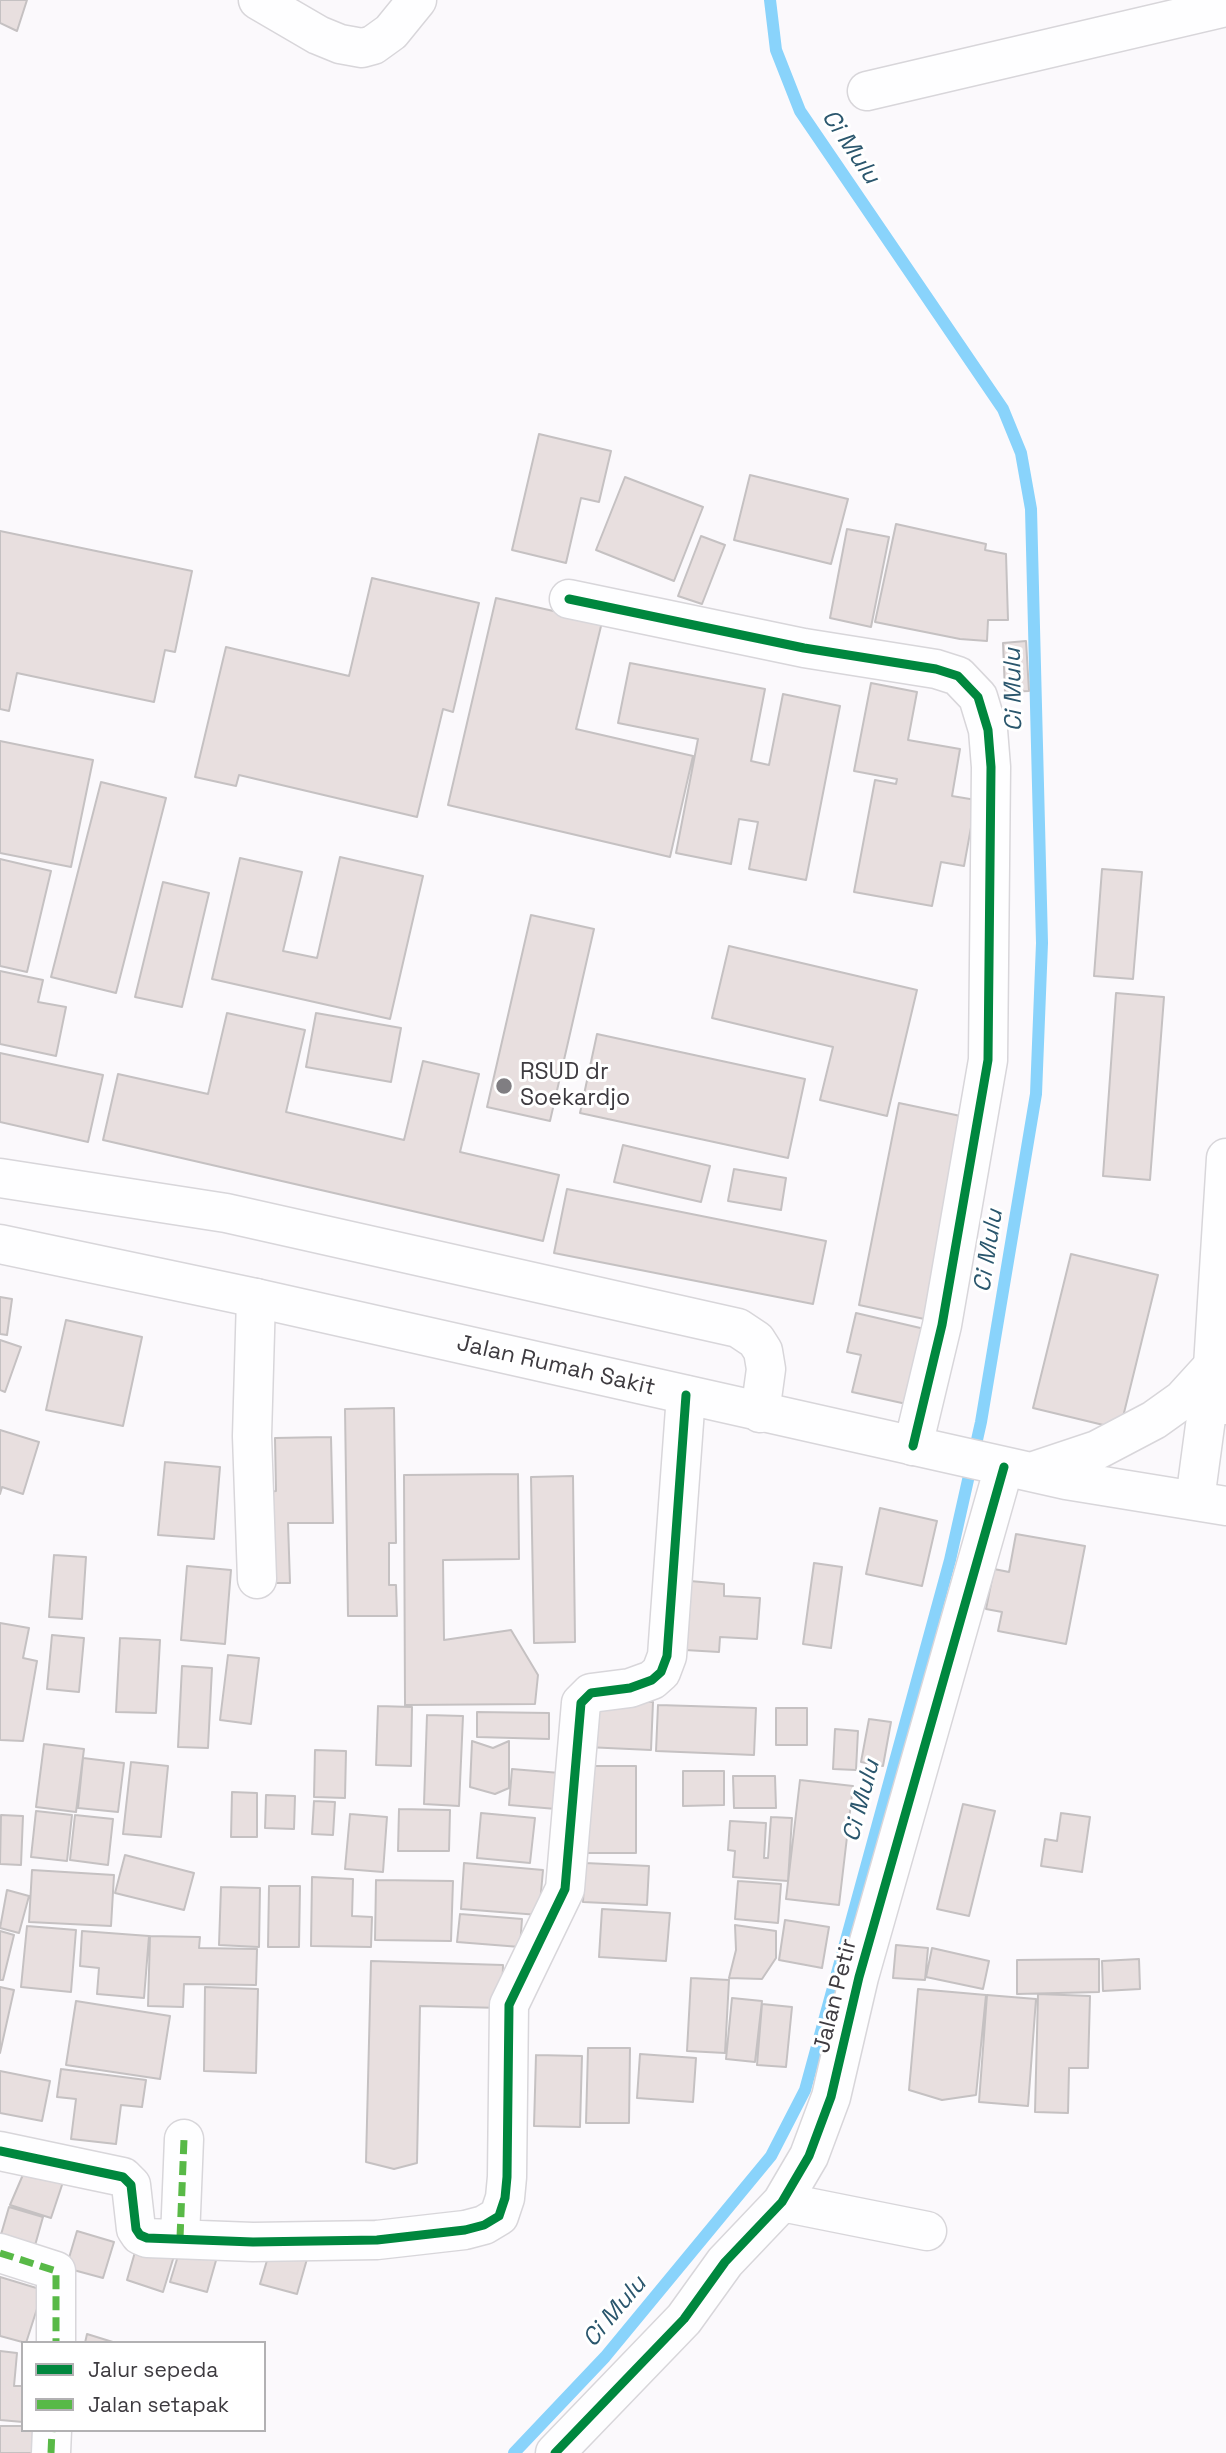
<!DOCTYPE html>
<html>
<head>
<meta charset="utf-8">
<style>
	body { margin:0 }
	#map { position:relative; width:1226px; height:2453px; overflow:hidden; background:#fbf9fc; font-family:"Space Grotesk",sans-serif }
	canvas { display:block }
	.legend { position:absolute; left:21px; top:2341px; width:245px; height:91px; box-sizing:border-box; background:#fff; border:2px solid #b2b1b3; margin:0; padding:9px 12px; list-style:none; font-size:21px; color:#3e3b40 }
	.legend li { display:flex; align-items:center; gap:14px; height:35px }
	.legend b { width:35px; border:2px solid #b2b1b3 }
</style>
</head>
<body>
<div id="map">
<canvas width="1226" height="2453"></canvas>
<ul class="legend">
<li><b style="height:9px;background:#00873e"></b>Jalur sepeda</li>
<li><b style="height:9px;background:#58b947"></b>Jalan setapak</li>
</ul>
</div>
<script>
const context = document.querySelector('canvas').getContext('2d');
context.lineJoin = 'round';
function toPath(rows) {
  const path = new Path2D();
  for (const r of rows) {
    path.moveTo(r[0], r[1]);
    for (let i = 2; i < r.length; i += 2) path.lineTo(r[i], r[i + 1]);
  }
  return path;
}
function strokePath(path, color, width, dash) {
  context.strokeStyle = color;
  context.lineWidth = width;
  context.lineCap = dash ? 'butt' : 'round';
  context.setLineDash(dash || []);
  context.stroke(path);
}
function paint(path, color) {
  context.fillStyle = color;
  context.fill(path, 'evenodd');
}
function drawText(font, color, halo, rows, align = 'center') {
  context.font = font + ' "Space Grotesk",sans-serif';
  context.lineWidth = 6;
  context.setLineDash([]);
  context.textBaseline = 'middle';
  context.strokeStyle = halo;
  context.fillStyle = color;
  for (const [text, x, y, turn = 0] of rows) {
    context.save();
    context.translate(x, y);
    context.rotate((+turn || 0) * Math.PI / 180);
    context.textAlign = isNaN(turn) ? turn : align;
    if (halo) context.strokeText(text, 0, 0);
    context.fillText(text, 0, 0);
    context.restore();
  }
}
strokePath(toPath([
	[514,2453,605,2357,771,2156,805,2090,950,1560,981,1422,1036,1094,1042,943,1031,509,1021,453,1003,409,800,111,776,50,770,0]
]), '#89d3fb', 12);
const building = toPath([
	[0,0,27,0,17,31,0,23,0,0],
	[539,434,611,451,599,502,581,498,566,563,512,550,539,434],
	[750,475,848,499,831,564,734,540,750,475],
	[625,477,703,507,674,581,596,550,625,477],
	[896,524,986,544,985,550,1006,554,1008,620,988,620,987,641,960,639,875,622,896,524],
	[847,529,889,537,871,627,830,618,847,529],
	[0,531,192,571,175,652,165,650,154,702,17,673,9,711,0,709,0,531],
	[701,536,725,545,702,604,678,596,701,536],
	[372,578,479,603,453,712,443,709,417,817,239,775,236,786,195,777,226,647,349,676,372,578],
	[496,598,602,622,576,729,693,756,670,857,448,805,496,598],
	[1026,641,1029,691,1005,692,1003,643,1026,641],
	[630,663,765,689,751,761,769,765,783,694,840,706,806,880,749,869,758,822,739,819,731,864,676,853,698,739,618,723,630,663],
	[871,683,917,692,908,740,960,749,952,796,976,800,964,866,941,862,932,906,854,892,875,780,896,784,897,779,854,771,871,683],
	[0,741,93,760,71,867,0,853,0,741],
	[101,782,166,798,116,993,51,977,101,782],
	[340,857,423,876,390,1019,212,979,240,858,302,872,283,951,317,958,340,857],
	[0,859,51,871,27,972,0,966,0,859],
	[1102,869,1142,872,1133,979,1094,976,1102,869],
	[163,882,209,893,182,1007,135,997,163,882],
	[531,915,594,929,550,1121,487,1107,531,915],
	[729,946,917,990,887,1116,820,1100,833,1047,712,1018,729,946],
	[0,971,43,980,38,1002,66,1007,56,1056,0,1044,0,971],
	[1116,993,1164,997,1150,1180,1103,1176,1116,993],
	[227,1013,305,1030,286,1112,404,1140,423,1061,479,1074,460,1152,559,1175,543,1241,103,1140,118,1074,208,1094,227,1013],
	[316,1013,401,1028,391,1082,306,1067,316,1013],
	[597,1034,805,1079,788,1158,580,1113,597,1034],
	[0,1053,103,1075,88,1142,0,1122,0,1053],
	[899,1103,970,1118,929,1320,859,1305,899,1103],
	[623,1145,710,1166,701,1202,614,1182,623,1145],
	[734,1169,786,1178,781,1210,728,1201,734,1169],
	[567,1189,826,1241,813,1304,554,1253,567,1189],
	[1071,1254,1158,1275,1120,1429,1033,1408,1071,1254],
	[0,1297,12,1299,7,1335,0,1334,0,1297],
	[856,1313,929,1330,911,1405,852,1392,861,1355,847,1352,856,1313],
	[66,1320,142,1337,123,1426,46,1410,66,1320],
	[0,1340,21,1347,5,1392,0,1390,0,1340],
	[394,1408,396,1543,389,1543,389,1585,396,1585,397,1616,348,1616,345,1409,394,1408],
	[0,1430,39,1442,23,1494,2,1487,0,1494,0,1430],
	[331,1437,333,1523,288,1523,290,1583,270,1583,268,1492,276,1491,275,1438,331,1437],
	[165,1462,220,1467,214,1539,158,1535,165,1462],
	[518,1474,519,1559,443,1560,444,1640,511,1630,538,1675,535,1704,405,1705,404,1475,518,1474],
	[573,1476,575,1642,534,1643,531,1477,573,1476],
	[880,1508,937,1521,922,1586,866,1574,880,1508],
	[1016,1534,1085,1546,1066,1644,998,1631,1002,1612,986,1609,994,1569,1009,1572,1016,1534],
	[54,1555,86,1557,82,1619,49,1617,54,1555],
	[814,1563,842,1567,831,1648,803,1644,814,1563],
	[187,1566,231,1570,225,1644,181,1640,187,1566],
	[690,1581,724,1584,724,1596,760,1598,757,1639,720,1637,719,1652,685,1650,690,1581],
	[0,1623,29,1628,23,1658,37,1661,23,1741,0,1740,0,1623],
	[52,1635,84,1638,79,1692,47,1689,52,1635],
	[120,1638,160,1640,156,1713,116,1712,120,1638],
	[228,1655,259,1658,251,1724,220,1720,228,1655],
	[182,1666,212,1668,208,1748,178,1747,182,1666],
	[588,1699,653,1702,651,1750,586,1747,588,1699],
	[658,1705,756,1708,754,1755,656,1751,658,1705],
	[378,1706,412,1707,411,1766,376,1765,378,1706],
	[776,1708,807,1708,807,1745,776,1745,776,1708],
	[477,1712,549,1713,549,1739,477,1737,477,1712],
	[427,1715,463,1716,459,1806,424,1804,427,1715],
	[869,1719,891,1722,883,1766,861,1762,869,1719],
	[835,1729,858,1731,856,1770,833,1769,835,1729],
	[472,1741,493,1748,509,1741,509,1788,495,1794,470,1787,472,1741],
	[44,1744,84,1749,76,1812,36,1807,44,1744],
	[315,1750,346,1751,345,1798,314,1797,315,1750],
	[83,1758,124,1763,118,1812,78,1808,83,1758],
	[131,1762,168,1766,161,1837,123,1834,131,1762],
	[587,1766,636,1766,636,1853,587,1853,587,1766],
	[512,1769,560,1773,556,1809,509,1805,512,1769],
	[683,1771,724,1771,724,1805,683,1806,683,1771],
	[733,1776,775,1776,776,1808,734,1808,733,1776],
	[800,1780,853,1786,839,1905,786,1899,800,1780],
	[232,1792,257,1793,257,1837,231,1837,232,1792],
	[266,1795,295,1796,294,1829,265,1828,266,1795],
	[314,1801,335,1802,333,1835,312,1834,314,1801],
	[963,1804,995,1811,969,1916,937,1909,963,1804],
	[399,1809,450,1810,449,1851,398,1851,399,1809],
	[36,1811,72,1815,67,1861,31,1857,36,1811],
	[481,1813,535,1818,530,1863,477,1858,481,1813],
	[1061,1813,1090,1817,1082,1872,1041,1866,1045,1839,1057,1841,1061,1813],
	[350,1814,387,1817,383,1872,345,1869,350,1814],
	[1,1815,23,1816,21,1865,0,1864,1,1815],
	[75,1815,113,1819,108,1865,70,1860,75,1815],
	[771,1817,792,1818,788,1881,733,1877,735,1851,728,1850,730,1821,766,1823,764,1858,768,1858,771,1817],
	[125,1855,194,1873,184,1910,115,1893,125,1855],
	[464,1863,543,1870,539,1915,461,1909,464,1863],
	[585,1863,649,1866,647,1905,583,1902,585,1863],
	[32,1870,114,1875,111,1926,29,1922,32,1870],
	[312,1877,353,1879,352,1916,372,1917,371,1947,311,1946,312,1877],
	[376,1880,453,1881,451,1941,375,1940,376,1880],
	[738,1881,781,1884,778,1923,735,1919,738,1881],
	[269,1886,300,1886,299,1947,268,1947,269,1886],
	[221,1887,260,1888,259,1947,219,1945,221,1887],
	[7,1890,29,1896,19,1933,0,1928,7,1890],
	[602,1909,670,1913,666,1961,599,1957,602,1909],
	[460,1914,522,1919,520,1947,457,1942,460,1914],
	[785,1920,829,1927,822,1968,779,1960,785,1920],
	[735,1925,776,1931,776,1958,762,1979,729,1978,736,1950,735,1925],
	[27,1926,76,1930,71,1992,21,1987,27,1926],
	[0,1931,14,1935,3,1980,0,1980,0,1931],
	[82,1931,149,1936,144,1998,97,1994,99,1968,80,1966,82,1931],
	[150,1936,200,1937,199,1948,257,1949,256,1985,184,1984,183,2007,148,2006,150,1936],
	[896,1945,928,1948,925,1980,893,1978,896,1945],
	[932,1948,989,1961,983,1989,926,1977,932,1948],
	[1099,1959,1099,1992,1017,1994,1017,1960,1099,1959],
	[1139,1959,1140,1989,1103,1991,1102,1961,1139,1959],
	[371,1961,503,1965,502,2008,420,2006,417,2163,394,2169,366,2162,371,1961],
	[691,1978,729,1980,725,2053,687,2051,691,1978],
	[0,1987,14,1990,0,2053,0,1987],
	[205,1987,258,1989,256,2073,204,2071,205,1987],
	[918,1989,986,1995,976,2095,942,2100,909,2090,918,1989],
	[1038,1994,1090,1996,1088,2068,1069,2068,1068,2113,1035,2112,1038,1994],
	[987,1995,1036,1999,1028,2106,979,2102,987,1995],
	[732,1998,762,2001,755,2062,726,2059,732,1998],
	[76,2001,170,2016,160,2079,66,2065,76,2001],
	[762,2004,792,2007,786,2067,757,2065,762,2004],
	[588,2048,630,2048,629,2123,586,2123,588,2048],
	[640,2054,696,2058,693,2102,637,2098,640,2054],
	[536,2055,582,2056,580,2127,534,2126,536,2055],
	[61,2069,146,2080,142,2107,121,2105,116,2144,71,2139,76,2099,57,2097,61,2069],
	[0,2071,50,2081,42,2121,0,2113,0,2071],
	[28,2163,68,2167,51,2218,10,2205,28,2163],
	[9,2207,43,2217,34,2249,0,2238,9,2207],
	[77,2231,114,2242,103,2278,66,2268,77,2231],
	[137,2245,174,2256,163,2292,127,2280,137,2245],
	[181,2246,217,2257,207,2292,170,2282,181,2246],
	[271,2247,307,2259,297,2294,260,2284,271,2247],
	[0,2277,43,2290,26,2343,0,2336,0,2277],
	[87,2334,116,2343,85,2343,87,2334],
	[0,2351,17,2353,14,2386,23,2386,23,2422,0,2420,0,2351],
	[0,2426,23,2426,23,2430,33,2430,32,2453,0,2453,0,2426]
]);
paint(building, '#e8dfdf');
strokePath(building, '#c5c1c2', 2);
const minor = toPath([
	[258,0,318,35,340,44,362,48,373,45,391,32,417,0],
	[867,91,1226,7],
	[569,599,804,648,936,669,958,676,978,697,988,730,991,767,988,1060,942,1325,913,1446],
	[0,1178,226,1213,738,1328,756,1340,763,1351,766,1369,760,1413],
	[256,1298,252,1436,257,1579],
	[1195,1500,1213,1366,1226,1158],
	[0,2151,123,2177,131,2185,136,2229,140,2235,147,2238,253,2242,377,2240,465,2230,484,2225,499,2216,505,2198,507,2177,509,2005,565,1889,581,1703,591,1693,630,1688,652,1680,661,1672,667,1656,686,1395],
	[782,2202,927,2231],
	[180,2238,184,2139],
	[0,2253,56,2271,56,2343],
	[51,2453,52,2430],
	[555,2453,684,2319,725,2262,782,2202,809,2156,831,2097,859,1977,1004,1467]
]);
const major = toPath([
	[0,1244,256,1298,1066,1480,1226,1506],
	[1213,1366,1226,1405],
	[1031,1472,1097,1450,1154,1420,1182,1400,1213,1366]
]);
strokePath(minor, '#d8d6da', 41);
strokePath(major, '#d8d6da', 41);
strokePath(minor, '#fefeff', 38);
strokePath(major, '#fefeff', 38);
strokePath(toPath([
	[180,2238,184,2139],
	[0,2253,56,2271,56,2343],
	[51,2453,52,2430]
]), '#58b947', 7, [14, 7]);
strokePath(toPath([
	[569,599,804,648,936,669,958,676,978,697,988,730,991,767,988,1060,942,1325,913,1446],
	[0,2151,123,2177,131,2185,136,2229,140,2235,147,2238,253,2242,377,2240,465,2230,484,2225,499,2216,505,2198,507,2177,509,2005,565,1889,581,1703,591,1693,630,1688,652,1680,661,1672,667,1656,686,1395],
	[555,2453,684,2319,725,2262,782,2202,809,2156,831,2097,859,1977,1004,1467]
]), '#00873e', 9);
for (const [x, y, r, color] of [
	[504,1086,9,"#807e82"]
]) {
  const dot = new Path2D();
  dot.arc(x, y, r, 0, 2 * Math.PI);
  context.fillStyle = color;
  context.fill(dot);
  strokePath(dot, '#fff', 2.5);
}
drawText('23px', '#3e3b40', '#fff', [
	["RSUD dr",520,1073],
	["Soekardjo",520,1099]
], 'left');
drawText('23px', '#3e3b40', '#fff', [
	["Jalan Rumah Sakit",556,1366,13],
	["Jalan Petir",836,1996,-76]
]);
drawText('italic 24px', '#2a566d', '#fff', [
	["Ci Mulu",850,147,56],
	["Ci Mulu",1014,690,-91],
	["Ci Mulu",989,1251,-81],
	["Ci Mulu",862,1801,-75],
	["Ci Mulu",615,2312,-50]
]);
</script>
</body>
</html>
